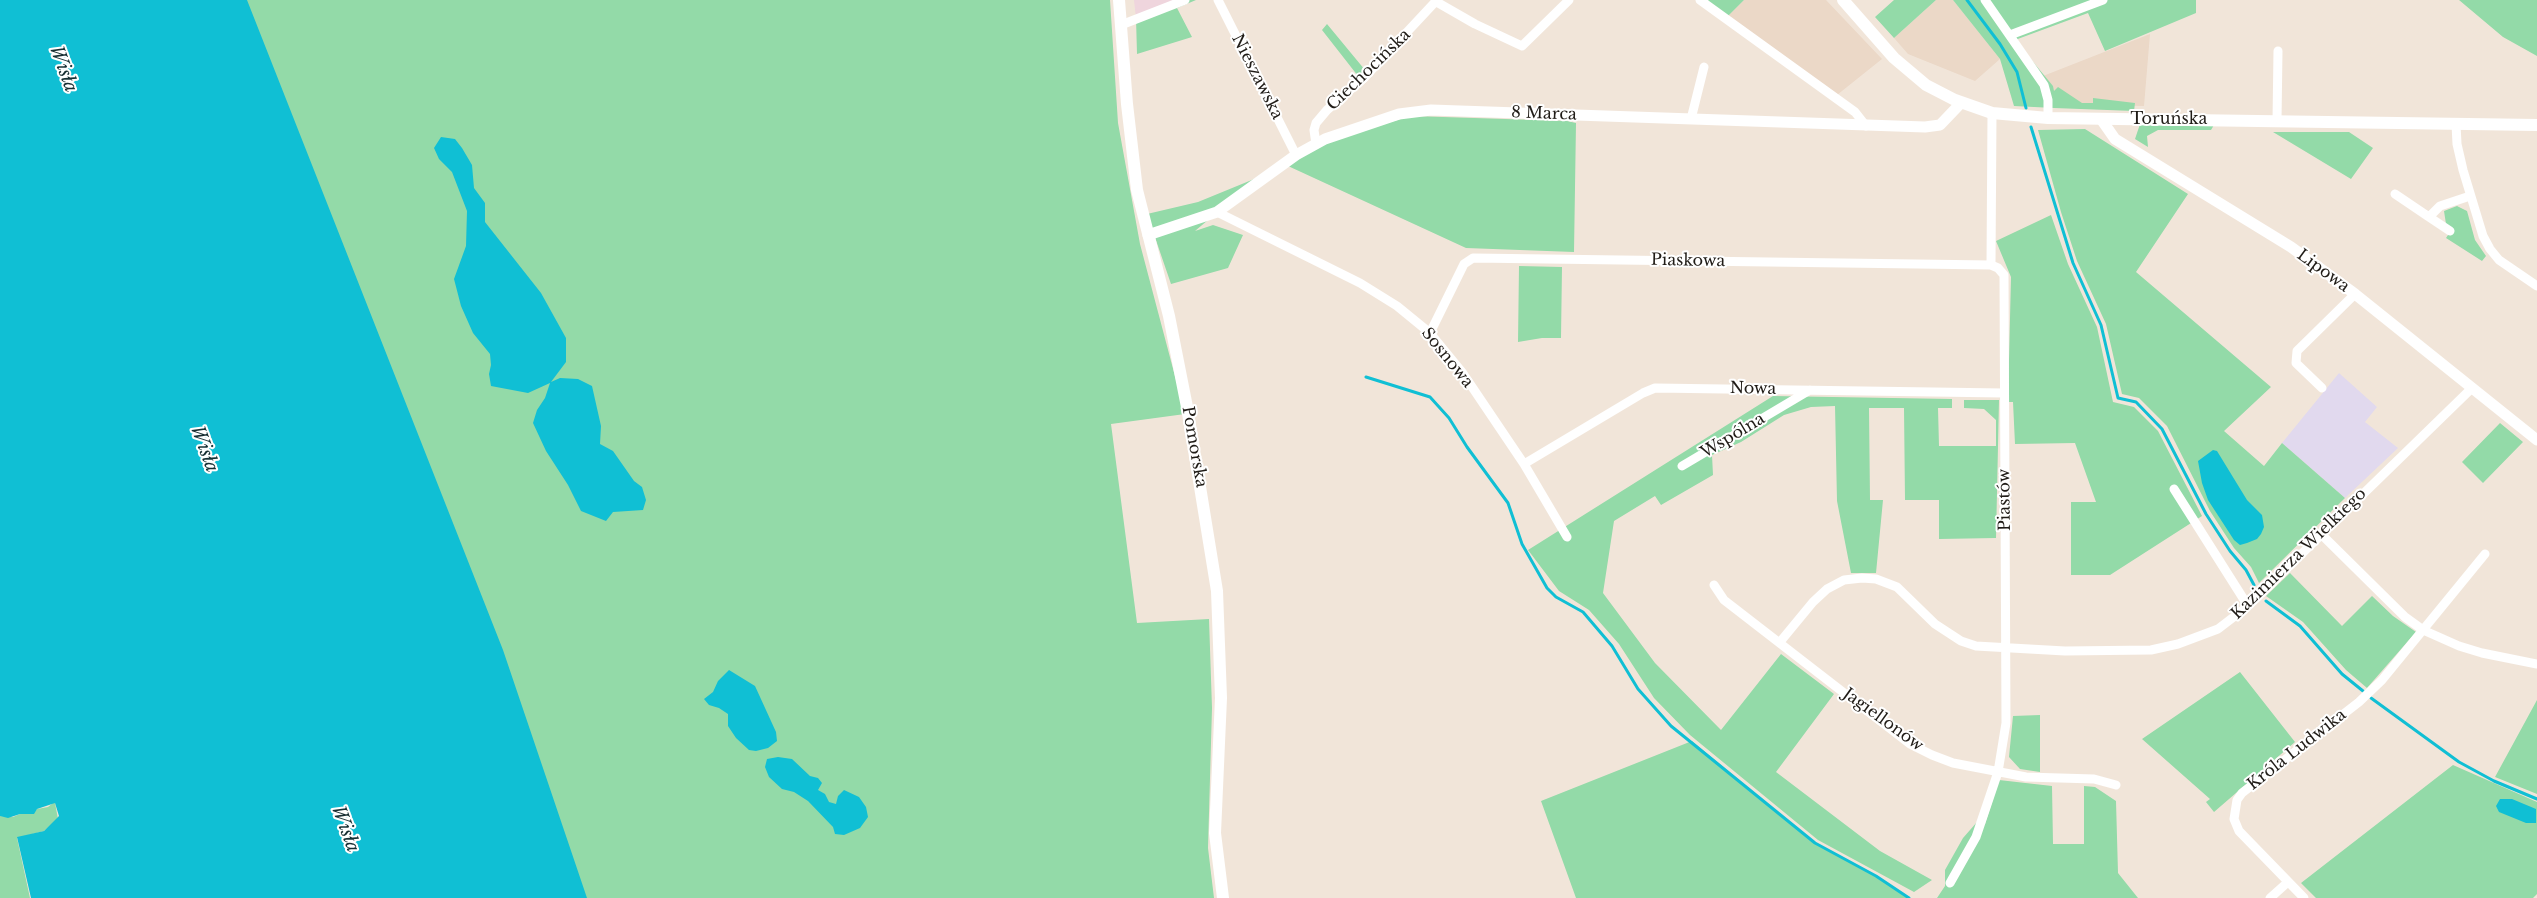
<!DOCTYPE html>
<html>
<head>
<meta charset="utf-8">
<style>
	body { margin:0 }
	canvas { display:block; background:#f1e5d9 }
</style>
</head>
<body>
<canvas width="2537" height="898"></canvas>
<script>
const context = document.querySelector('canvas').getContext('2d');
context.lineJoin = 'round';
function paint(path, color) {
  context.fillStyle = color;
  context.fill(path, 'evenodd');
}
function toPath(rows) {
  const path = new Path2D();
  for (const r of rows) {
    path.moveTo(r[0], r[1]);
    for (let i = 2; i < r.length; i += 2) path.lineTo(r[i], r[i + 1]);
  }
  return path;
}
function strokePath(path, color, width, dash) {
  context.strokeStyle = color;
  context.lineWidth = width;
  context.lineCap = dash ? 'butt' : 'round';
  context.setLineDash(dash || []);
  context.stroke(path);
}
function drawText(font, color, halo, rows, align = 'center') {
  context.font = font + ' "Libre Baskerville",serif';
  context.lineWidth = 4;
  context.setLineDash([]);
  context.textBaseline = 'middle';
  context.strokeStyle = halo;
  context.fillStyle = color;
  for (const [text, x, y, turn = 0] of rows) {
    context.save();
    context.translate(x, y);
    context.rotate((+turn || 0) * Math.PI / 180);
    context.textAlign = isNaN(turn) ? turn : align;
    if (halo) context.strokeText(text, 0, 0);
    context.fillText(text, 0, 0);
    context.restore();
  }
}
paint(toPath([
	[1744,0,1826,0,1882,59,1837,95,1728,16],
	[1936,0,1953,0,2000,59,1975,81,1908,54,1894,38],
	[2150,34,2144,106,2054,104,2053,86,2043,76]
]), '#ebd8c7');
paint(toPath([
	[2339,373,2377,407,2365,422,2398,448,2345,498,2282,443]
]), '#e1d9ee');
paint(toPath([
	[1134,0,1176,0,1136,18]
]), '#efd5dd');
paint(toPath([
	[34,0,1110,0,1118,123,1140,244,1185,414,1111,424,1137,623,1209,619,1212,708,1208,848,1214,898,341,898],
	[1176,0,1196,0,1177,8,1192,37,1137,54,1136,18],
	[1709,0,1744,0,1728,16,1707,1],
	[1894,0,1936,0,1894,38,1875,17],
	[1953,0,2196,0,2196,13,2105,51,2088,13,2015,40,2053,86,2054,91,2058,87,2082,103,2093,103,2093,98,2135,103,2134,111,2054,108,2014,106,2000,59],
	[2459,0,2537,0,2537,56,2503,37],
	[1327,24,1365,70,1358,76,1322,30],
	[1412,116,1567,121,1576,123,1574,252,1466,248,1288,166,1329,139],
	[2140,124,2214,125,2211,130,2158,130,2147,136,2148,147,2135,139],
	[2085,129,2188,194,2136,272,2271,387,2224,431,2264,466,2282,443,2345,498,2259,583,2251,567,2234,548,2210,511,2167,426,2139,398,2122,394,2106,324,2077,261,2061,212,2038,130],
	[2273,132,2349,132,2373,148,2351,179],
	[1259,177,1195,231,1213,225,1243,235,1228,268,1171,284,1147,214,1198,202],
	[2457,206,2467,211,2475,240,2486,256,2482,261,2446,238,2452,229,2446,224,2444,211],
	[2051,215,2068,264,2097,327,2113,402,2134,407,2158,431,2202,516,2110,575,2071,575,2071,502,2096,502,2075,443,2015,444,2013,402,2008,402,2011,277,1996,241],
	[1519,266,1562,267,1561,338,1542,338,1518,342],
	[1773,396,1952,399,1952,408,1938,408,1939,446,1996,446,1996,420,1984,409,1964,408,1964,400,1999,400,1996,538,1939,539,1939,500,1905,500,1904,408,1869,408,1870,500,1883,500,1876,573,1851,573,1837,501,1835,406,1811,407,1784,415,1741,442,1712,455,1713,475,1661,505,1655,496,1614,521,1603,593,1655,663,1721,730,1781,654,1834,694,1776,772,1880,851,1932,880,1914,892,1818,840,1690,735,1654,698,1619,644,1589,610,1559,591,1528,550],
	[2500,423,2523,442,2483,483,2462,462],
	[2290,573,2342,626,2372,596,2393,616,2416,632,2367,688,2346,670,2303,622,2266,596],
	[2240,672,2295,742,2214,812,2206,802,2210,799,2142,739],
	[2537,700,2537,794,2495,777],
	[2040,715,2040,772,2020,769,2009,757,2013,716],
	[1692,741,1815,843,1876,876,1909,898,1576,898,1541,801],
	[2453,765,2537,802,2537,894,2533,898,2316,898,2301,883],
	[1999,780,2052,786,2053,844,2084,844,2084,786,2095,787,2116,801,2118,873,2138,898,1937,898,1945,886,1945,870,1963,838,1977,822,1985,824],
	[53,803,55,803,58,819,44,831,17,838,30,898,0,898,0,816,13,817,20,814,31,814,37,809,48,807]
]), '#93daa8');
paint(toPath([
	[0,0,247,0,503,650,587,898,31,898,17,837,44,831,59,816,55,803,37,809,34,814,20,814,8,818,0,816],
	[441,137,455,139,462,148,472,165,474,188,485,203,485,222,541,293,566,338,566,362,551,382,560,378,578,379,592,386,601,426,600,444,613,451,634,481,642,487,646,500,643,510,613,512,606,521,581,511,568,485,546,451,533,423,537,410,545,398,550,383,528,393,491,386,489,374,491,365,490,354,473,333,461,306,454,279,466,246,467,211,452,172,439,159,434,148],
	[2213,450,2217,451,2247,500,2262,515,2264,527,2261,534,2257,539,2247,543,2240,545,2234,540,2208,500,2202,483,2198,461],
	[729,670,755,686,776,732,777,741,768,748,756,751,749,750,736,738,728,726,728,714,719,708,709,705,704,699,713,692,718,681],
	[778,757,792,759,810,776,818,778,822,783,818,790,825,794,829,802,836,804,838,796,844,790,859,797,866,807,868,817,860,828,844,835,835,834,833,827,808,801,794,792,782,789,769,777,765,767,767,759],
	[2500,799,2512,799,2536,809,2536,823,2526,823,2499,812,2496,806]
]), '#10bfd4');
strokePath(toPath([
	[1967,0,2000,44,2017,72,2026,108],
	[2031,127,2073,263,2101,325,2118,398,2136,402,2162,429,2206,514,2230,551,2246,570,2254,585],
	[1366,377,1430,397,1449,418,1467,447,1508,503,1522,544,1547,588,1556,597,1583,612,1612,646,1638,689,1671,726,1815,843,1876,876,1909,898],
	[2266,601,2300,626,2342,674,2363,691],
	[2371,698,2459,762,2494,781,2537,799]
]), '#10bfd4', 3);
strokePath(toPath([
	[1218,0,1296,155],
	[1700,0,1855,112,1866,126],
	[1985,0,2044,85,2048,100,2048,118],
	[1435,1,1475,24,1522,46,1569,0],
	[1121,25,1185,0],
	[2010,35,2103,0],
	[1691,119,1704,67],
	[2277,121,2278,51],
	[2456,124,2457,144,2463,170,2483,236,2490,249,2499,260,2537,286],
	[1316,144,1314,130,1316,123,1327,110,1365,77,1437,0],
	[2395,194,2429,217],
	[1217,212,1360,283,1397,306,1430,333,1462,372,1524,464,1567,537],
	[2450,231,2429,217,2440,206,2470,196],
	[1430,333,1464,264,1473,258,1991,265],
	[2322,388,2296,363,2297,351,2355,294],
	[1524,464,1643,393,1655,388,2003,393],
	[1682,466,1810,390],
	[2174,489,2248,606],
	[2321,534,2405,617,2423,630,2459,646,2482,653,2537,664],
	[1714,585,1724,600,1910,744,1932,755,1953,763,2026,777,2094,779,2116,785],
	[1780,642,1813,602,1827,589,1844,580,1862,578,1876,579,1897,587,1935,624,1961,641,1976,646,2065,651,2151,650,2178,644,2218,629,2248,606,2472,388],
	[1950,883,1976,837,1998,772,2006,723,2004,275,1998,268,1991,265,1992,113],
	[2270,898,2288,882],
	[2304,898,2239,831,2234,819,2237,800,2242,793,2359,702,2382,680,2485,554]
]), '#fff', 9);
strokePath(toPath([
	[2101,119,2115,139,2291,247,2355,294,2537,440],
	[1148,235,1217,212,1296,155,1325,139,1399,114,1431,110,1925,127,1940,125,1961,103]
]), '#fff', 11);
strokePath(toPath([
	[1119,0,1127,104,1137,190,1169,316,1187,407,1217,591,1221,698,1215,833,1223,898],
	[1843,0,1894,58,1926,85,1955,100,1992,113,2048,118,2537,125]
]), '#fff', 12);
drawText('16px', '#201c17', '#fff', [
	["Ciechocińska",1369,70,-44],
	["Nieszawska",1257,77,63],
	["8 Marca",1544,114,2],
	["Toruńska",2169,119],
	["Piaskowa",1688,261,1],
	["Lipowa",2323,271,36],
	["Sosnowa",1447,358,51],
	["Nowa",1753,389,1],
	["Wspólna",1733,436,-31],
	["Pomorska",1194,447,80],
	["Piastów",2005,500,-91],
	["Kazimierza Wielkiego",2299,554,-44],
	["Jagiellonów",1883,720,36],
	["Króla Ludwika",2297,750,-38]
]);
drawText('italic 18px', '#172f33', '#fff', [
	["Wisła",63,69,70],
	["Wisła",204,449,70],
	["Wisła",345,829,70]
]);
</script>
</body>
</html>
